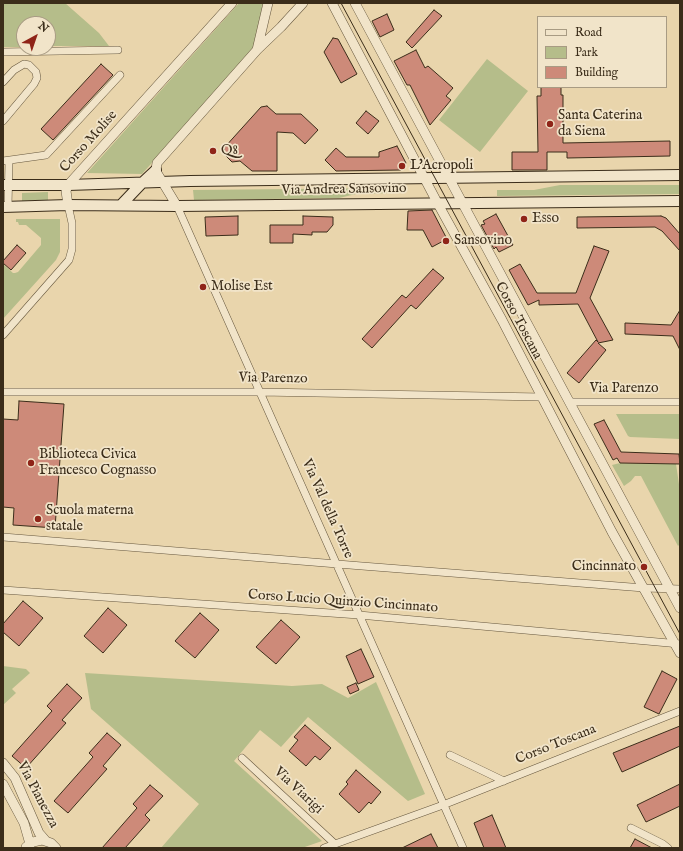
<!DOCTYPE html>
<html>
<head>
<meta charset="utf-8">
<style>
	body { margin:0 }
	#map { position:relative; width:683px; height:851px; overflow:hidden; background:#e9d5ac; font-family:"IM FELL English",serif }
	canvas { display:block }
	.frame { position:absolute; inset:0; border:4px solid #3b2d1a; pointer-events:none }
	.legend { position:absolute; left:537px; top:16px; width:130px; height:72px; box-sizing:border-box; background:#f1e4c9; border:1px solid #a89b83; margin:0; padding:5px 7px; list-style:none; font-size:12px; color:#3b2d1a }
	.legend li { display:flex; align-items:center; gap:8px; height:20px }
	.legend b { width:20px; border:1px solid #a89b83 }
	.north { position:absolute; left:16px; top:16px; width:40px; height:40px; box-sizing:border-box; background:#f1e4c9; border:1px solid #a89b83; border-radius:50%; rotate:40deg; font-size:11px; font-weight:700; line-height:16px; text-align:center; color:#3b2d1a }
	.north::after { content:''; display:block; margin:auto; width:14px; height:18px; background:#8f2418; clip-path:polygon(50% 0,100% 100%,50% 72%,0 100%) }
</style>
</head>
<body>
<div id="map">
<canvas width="683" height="851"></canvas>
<div class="frame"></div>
<ul class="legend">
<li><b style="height:5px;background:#f1e4c9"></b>Road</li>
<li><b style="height:11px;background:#b5bd8a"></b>Park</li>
<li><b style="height:11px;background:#cd8a79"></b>Building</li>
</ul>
<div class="north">N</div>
</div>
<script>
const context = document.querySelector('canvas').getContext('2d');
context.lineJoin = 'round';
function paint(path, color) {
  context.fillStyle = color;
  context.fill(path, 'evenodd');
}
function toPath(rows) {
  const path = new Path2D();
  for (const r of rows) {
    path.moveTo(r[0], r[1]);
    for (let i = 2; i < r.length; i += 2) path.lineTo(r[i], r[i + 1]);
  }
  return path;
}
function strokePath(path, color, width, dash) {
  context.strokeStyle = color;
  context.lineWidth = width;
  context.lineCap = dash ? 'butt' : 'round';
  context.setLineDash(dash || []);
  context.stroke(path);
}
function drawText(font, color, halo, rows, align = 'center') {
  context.font = font + ' "IM FELL English",serif';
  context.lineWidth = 3.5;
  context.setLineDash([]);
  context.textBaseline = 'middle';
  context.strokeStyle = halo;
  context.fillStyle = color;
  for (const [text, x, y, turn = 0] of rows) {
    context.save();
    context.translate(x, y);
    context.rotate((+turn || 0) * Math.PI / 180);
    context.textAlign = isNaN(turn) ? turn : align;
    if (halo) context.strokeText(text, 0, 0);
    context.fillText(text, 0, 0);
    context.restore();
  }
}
paint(toPath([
	[3,3,65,3,99,33,109,46,48,46,48,24,24,24,24,47,3,47],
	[239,3,263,3,255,47,142,174,87,173],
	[487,59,528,91,480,152,439,120],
	[560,185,680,185,680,194,497,196,497,190,534,190],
	[392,188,393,193,356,194,339,198,194,200,193,190],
	[48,192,48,200,22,201,22,193],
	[16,219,60,219,60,252,56,260,3,319,3,264,13,273,15,273,18,272,41,245,41,238,26,225,19,225,18,222,16,222],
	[616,414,680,414,680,439,630,437,628,436],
	[620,463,676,464,680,491,680,544,678,546,641,476,635,476,631,481,624,486,612,465],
	[3,666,26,669,30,673,12,689,16,693,3,705],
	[85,673,292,686,322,684,348,698,376,682,425,794,408,801,308,717,281,747,260,730,234,761,322,841,302,848,161,848,199,804,91,709]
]), '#b5bd8a');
const building = toPath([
	[434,10,442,16,412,48,406,42,434,10],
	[387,14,394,30,380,37,372,21,387,14],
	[333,38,338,39,357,74,341,83,324,52,333,38],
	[416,50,425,68,428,66,453,88,446,96,451,100,430,125,410,85,407,85,394,61,416,50],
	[101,64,113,75,53,140,41,129,101,64],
	[541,87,561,87,561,95,563,95,563,143,670,141,670,156,567,158,567,152,547,152,547,170,512,170,512,152,538,152,537,96,541,96,541,87],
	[267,106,276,114,301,114,318,130,305,144,293,133,277,132,277,171,252,171,240,161,232,162,225,155,224,148,261,107,267,106],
	[366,111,379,121,368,134,356,123,366,111],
	[397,146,406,163,401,170,336,171,325,160,336,148,346,157,379,157,379,152,397,146],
	[432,210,447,239,432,247,423,230,407,230,408,211,432,210],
	[496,214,513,245,499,252,496,247,494,249,481,225,485,224,483,221,496,214],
	[238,216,238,235,206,236,205,217,238,216],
	[303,216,333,217,333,225,327,232,312,232,312,235,293,234,293,243,270,243,270,225,303,225,303,216],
	[661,216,666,218,680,234,680,251,662,231,655,227,577,228,577,217,661,216],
	[17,245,26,253,11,270,3,263,3,261,17,245],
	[594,246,609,251,590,298,613,340,598,343,606,350,579,383,567,373,596,340,598,342,578,304,539,305,539,300,528,305,509,270,520,264,537,293,576,293,594,246],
	[433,269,444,278,416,309,411,305,372,348,362,339,402,295,406,298,433,269],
	[680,310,680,350,673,336,625,334,625,323,671,325,680,310],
	[19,401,64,404,55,528,13,525,14,508,3,507,3,419,18,420,19,401],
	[604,420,621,452,679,454,680,464,620,463,617,458,613,460,594,424,604,420],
	[23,601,43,618,19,646,3,632,3,624,23,601],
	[108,608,127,625,103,653,84,636,108,608],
	[200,613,219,630,195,658,175,641,200,613],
	[281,620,300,637,276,664,256,647,281,620],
	[361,649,374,677,358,684,346,656,361,649],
	[662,671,677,679,659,714,644,707,662,671],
	[356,683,359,690,350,694,347,687,356,683],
	[67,684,82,698,62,720,66,723,26,768,12,756,52,711,47,706,67,684],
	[305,725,331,748,320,760,315,756,306,766,289,751,298,740,294,737,305,725],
	[680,726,680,746,622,772,613,753,680,726],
	[107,733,121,745,103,766,107,769,68,813,54,801,93,757,89,753,107,733],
	[356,770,381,792,371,804,369,802,359,813,339,794,348,784,346,782,356,770],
	[680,784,680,806,646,822,637,805,680,784],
	[150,785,163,796,145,815,150,820,125,848,102,848,137,808,133,804,150,785],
	[492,815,506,848,484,848,474,823,492,815],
	[431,834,438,848,402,848,431,834],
	[635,839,652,848,630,848,635,839]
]);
paint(building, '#cd8a79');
strokePath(building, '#3b2d1a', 1);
const minor = toPath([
	[3,52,118,50],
	[3,82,14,70,24,64,29,65,36,72,37,78,34,84,3,121],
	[3,161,46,155,120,75],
	[177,206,463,848],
	[8,207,9,161],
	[3,335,69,260,72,249,72,223,68,205],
	[3,392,260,392,542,397],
	[569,402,680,402],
	[3,537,362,566,644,588,680,589],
	[3,590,359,615,680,644],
	[450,755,504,781],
	[242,758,335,844],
	[631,828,663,844,668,848],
	[324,848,443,805,680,711]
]);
const tertiary = toPath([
	[332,3,438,204,502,320,612,532,680,653],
	[355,3,680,608],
	[257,50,281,27,303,3],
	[68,205,66,191,68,185,232,3],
	[177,206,157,173,156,170,157,163,257,50,268,3],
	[3,763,15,778,39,833,46,841],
	[3,784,24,823,30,844],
	[26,847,33,842,42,840,51,843,56,848]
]);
const secondary = toPath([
	[3,185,68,185,190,181,680,175],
	[121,205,141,184,156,170],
	[3,207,68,205,177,206,680,201]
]);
strokePath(minor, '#66573e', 8);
strokePath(tertiary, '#66573e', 10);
strokePath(secondary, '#3b2d1a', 12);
strokePath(minor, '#f1e4c9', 7);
strokePath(tertiary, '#f1e4c9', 9);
strokePath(secondary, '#f1e4c9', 10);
strokePath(toPath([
	[341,3,680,634]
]), '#3b2d1a', 1);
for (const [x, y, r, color] of [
	[550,124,4,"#8f2418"],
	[213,151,4,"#8f2418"],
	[402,166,4,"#8f2418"],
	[524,219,4,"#8f2418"],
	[446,241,4,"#8f2418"],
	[203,287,4,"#8f2418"],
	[31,463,4,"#8f2418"],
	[38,519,4,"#8f2418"],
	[644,567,4,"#8f2418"]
]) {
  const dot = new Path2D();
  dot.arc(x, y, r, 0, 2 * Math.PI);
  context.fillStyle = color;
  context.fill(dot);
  strokePath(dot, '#f1e4c9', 1.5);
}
drawText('14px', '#3b2d1a', '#f1e4c9', [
	["Santa Caterina",558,116],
	["da Siena",558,132],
	["Q8",221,151],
	["L'Acropoli",410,166],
	["Esso",532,219],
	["Sansovino",454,241],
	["Molise Est",211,287],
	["Biblioteca Civica",39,455],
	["Francesco Cognasso",39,471],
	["Scuola materna",46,511],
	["statale",46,527],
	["Cincinnato",636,567,"right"]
], 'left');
drawText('14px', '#3b2d1a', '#f1e4c9', [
	["Corso Molise",89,142,-48],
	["Via Andrea Sansovino",344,190,-1],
	["Corso Toscana",518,321,62],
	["Via Parenzo",273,379,1],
	["Via Parenzo",624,389],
	["Via Val della Torre",327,509,66],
	["Corso Lucio Quinzio Cincinnato",343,602,4],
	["Corso Toscana",556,745,-22],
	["Via Viarigi",298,791,43],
	["Via Pianezza",37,795,62]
]);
</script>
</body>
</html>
